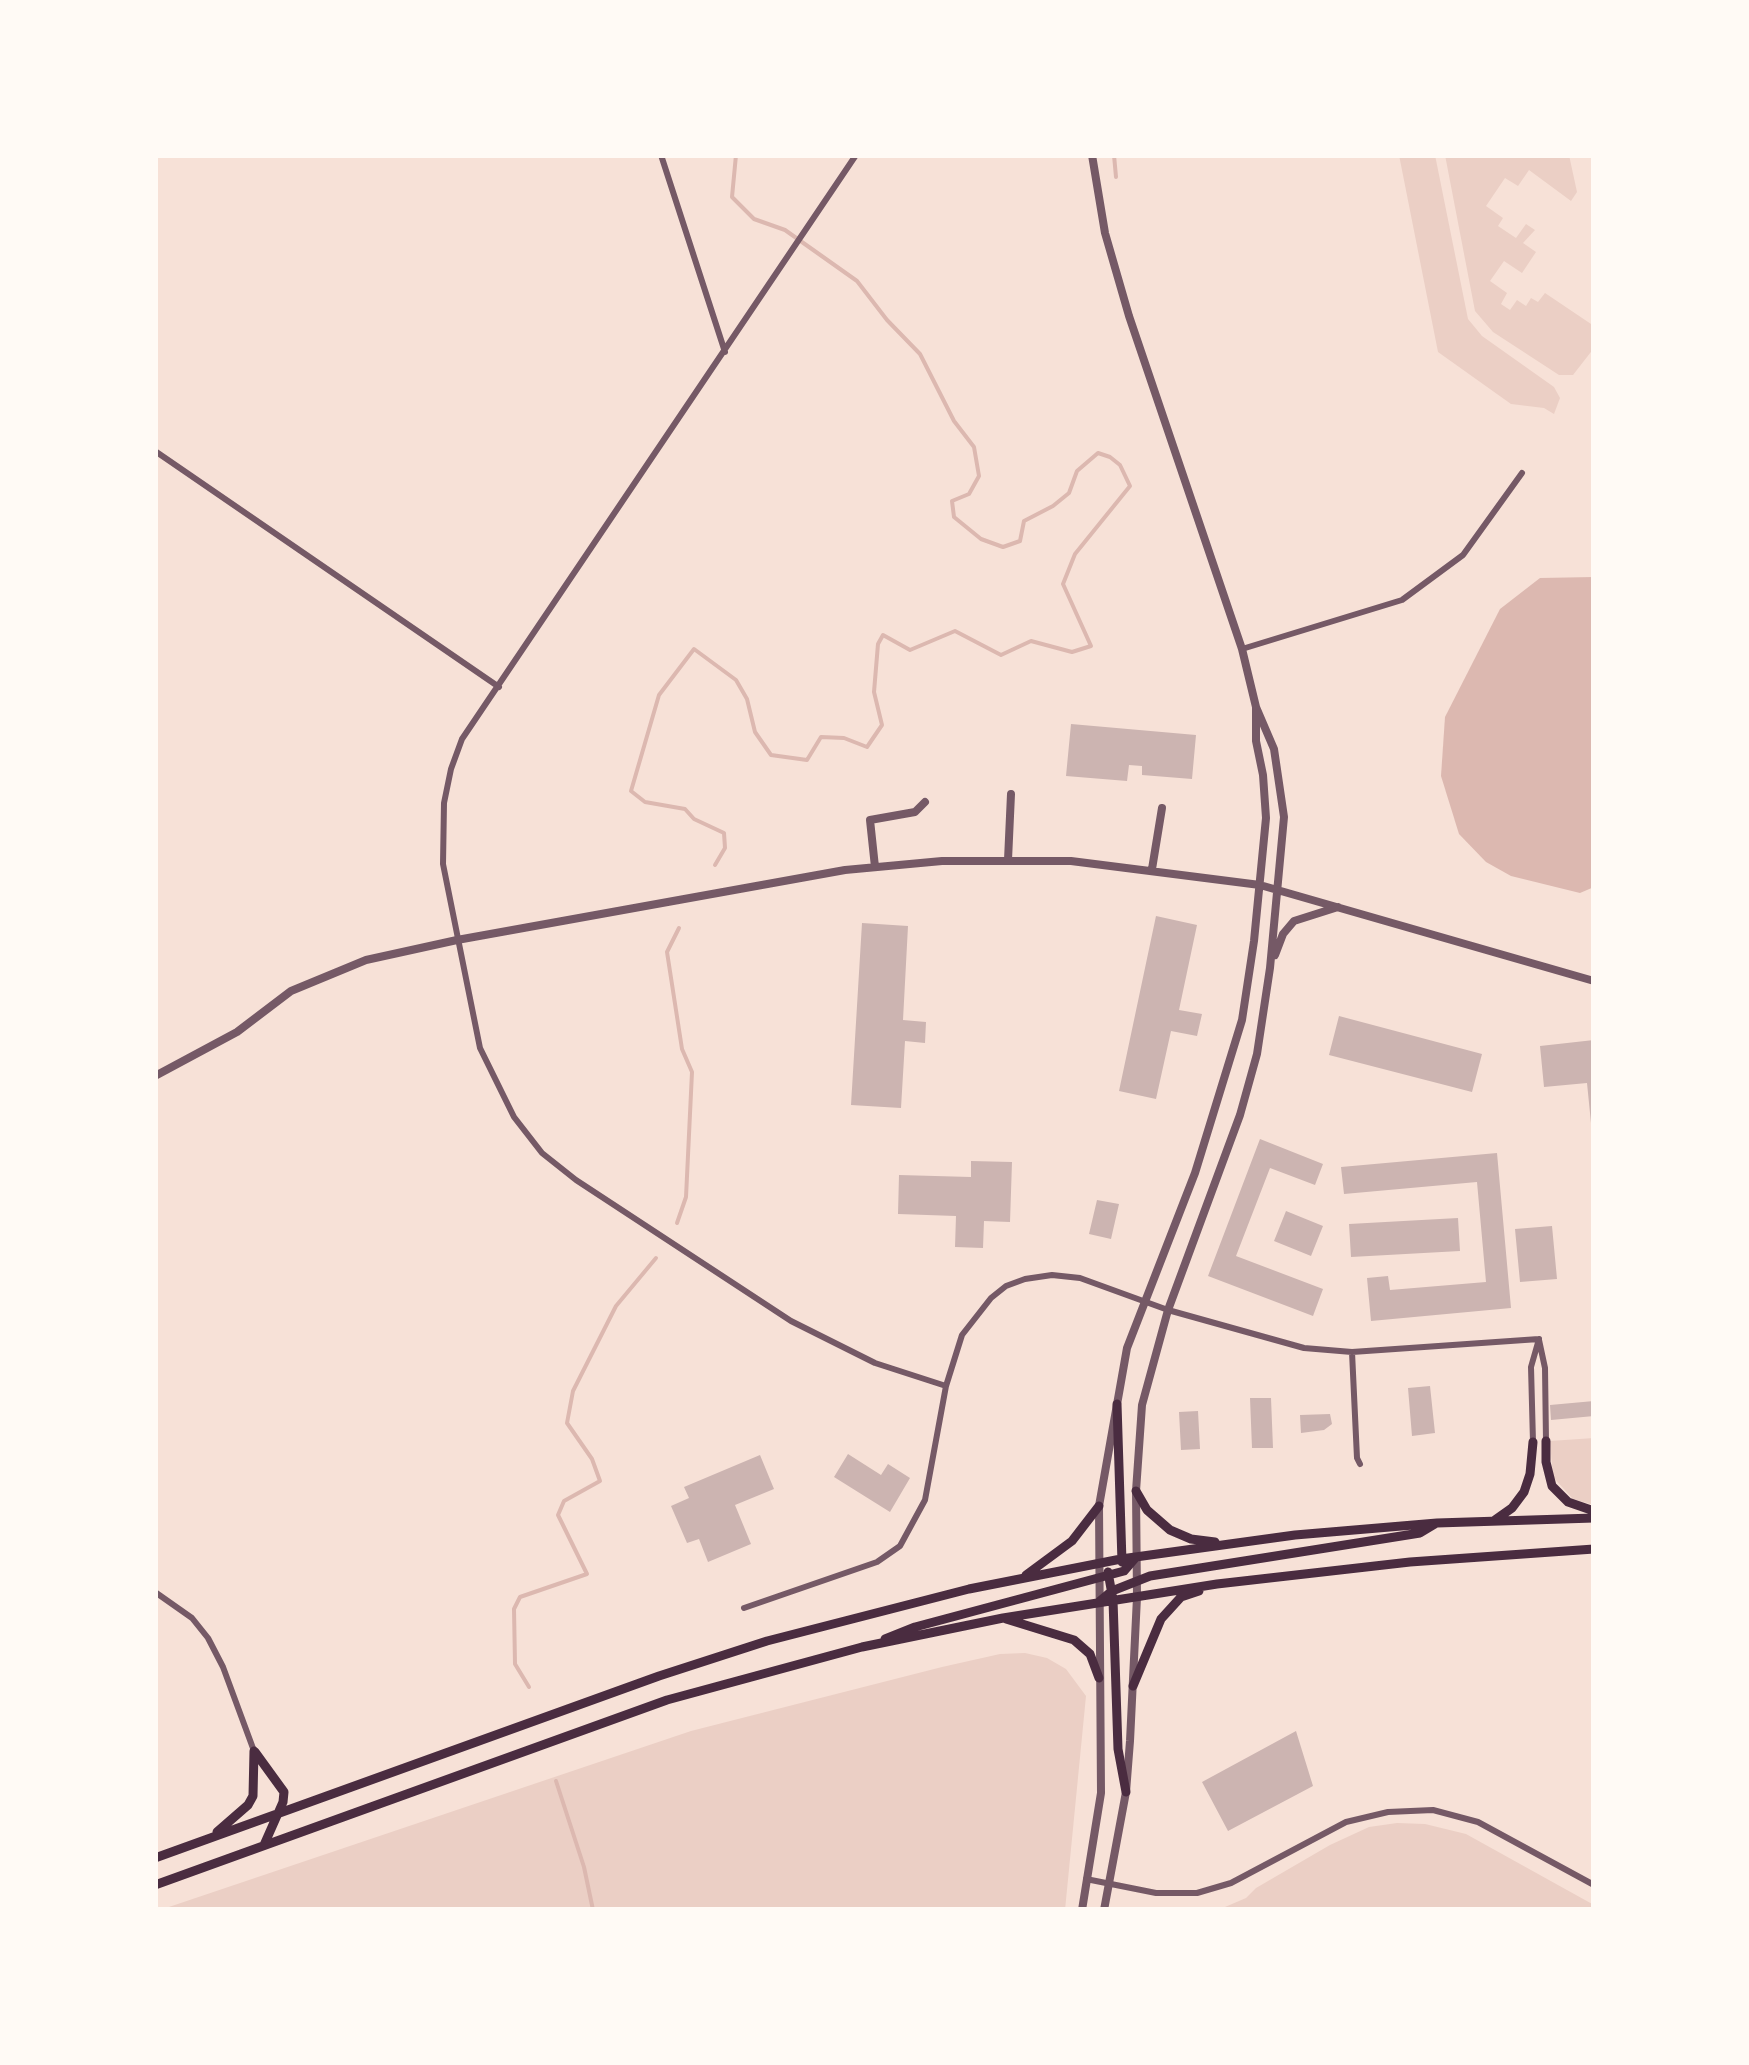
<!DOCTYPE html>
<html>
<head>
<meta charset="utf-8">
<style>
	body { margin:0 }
	#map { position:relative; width:1749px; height:2065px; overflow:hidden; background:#f7e1d7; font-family:"Asap Condensed",sans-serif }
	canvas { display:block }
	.frame { position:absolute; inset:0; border:158px solid #fffaf5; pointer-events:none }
</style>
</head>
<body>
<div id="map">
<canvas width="1749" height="2065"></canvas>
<div class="frame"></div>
</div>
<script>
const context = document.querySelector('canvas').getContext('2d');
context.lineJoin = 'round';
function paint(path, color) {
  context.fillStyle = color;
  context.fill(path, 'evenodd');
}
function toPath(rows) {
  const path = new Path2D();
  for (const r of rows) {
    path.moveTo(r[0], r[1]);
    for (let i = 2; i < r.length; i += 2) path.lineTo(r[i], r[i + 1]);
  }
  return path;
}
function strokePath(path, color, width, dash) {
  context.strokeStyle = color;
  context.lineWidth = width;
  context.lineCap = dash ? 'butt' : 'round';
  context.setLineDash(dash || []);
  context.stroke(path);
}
paint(toPath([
	[1399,155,1435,155,1468,319,1482,336,1554,387,1560,398,1554,414,1544,408,1511,404,1438,352],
	[1445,155,1569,155,1577,192,1571,201,1529,170,1518,186,1505,178,1486,206,1503,218,1498,226,1516,238,1526,224,1535,230,1523,243,1536,252,1522,273,1504,261,1490,281,1507,293,1501,304,1510,310,1517,300,1526,306,1531,298,1538,302,1545,293,1594,326,1594,348,1573,375,1559,375,1493,332,1475,311],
	[1594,1438,1594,1505,1573,1499,1553,1477,1550,1441],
	[1025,1653,1047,1658,1066,1669,1086,1696,1065,1910,160,1910,691,1731,942,1667,1000,1654],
	[1397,1823,1425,1824,1466,1834,1594,1905,1594,1910,1218,1910,1246,1898,1256,1888,1330,1845,1369,1827]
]), '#ebcfc5');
paint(toPath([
	[1594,577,1594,887,1580,893,1511,876,1486,862,1459,834,1441,776,1445,717,1500,609,1540,578]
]), '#dcb8b0');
strokePath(toPath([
	[1114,155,1116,177],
	[715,865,725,848,724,833,694,819,685,809,645,802,631,791,659,695,694,649,736,680,747,699,755,732,771,755,807,760,821,737,844,738,867,747,882,725,874,692,878,644,883,635,910,650,955,631,1001,655,1031,641,1072,652,1091,646,1063,584,1075,554,1130,486,1120,465,1110,457,1098,453,1077,471,1069,493,1053,506,1024,521,1020,541,1003,547,981,539,954,517,952,501,969,494,979,476,974,447,954,421,920,354,887,320,857,281,785,230,754,219,732,197,736,155],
	[677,1223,686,1197,692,1072,682,1049,667,952,679,928],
	[529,1687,515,1664,514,1609,520,1597,587,1574,558,1515,564,1501,600,1481,592,1459,567,1423,573,1391,616,1306,656,1258],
	[556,1781,584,1867,593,1910]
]), '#dcb8b0', 4);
paint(toPath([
	[1071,724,1196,735,1192,779,1142,775,1142,766,1129,765,1127,781,1066,776],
	[1156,916,1197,925,1179,1010,1202,1014,1197,1036,1171,1031,1156,1099,1119,1091],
	[862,923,908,926,903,1020,926,1022,925,1043,905,1041,901,1108,851,1105],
	[1339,1016,1482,1054,1472,1092,1329,1055],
	[1594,1040,1594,1123,1591,1123,1587,1083,1544,1087,1540,1046],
	[1260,1139,1323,1164,1315,1185,1270,1168,1236,1256,1323,1289,1313,1316,1208,1276],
	[1497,1153,1511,1308,1371,1321,1367,1278,1388,1276,1390,1290,1486,1282,1477,1182,1344,1194,1341,1167],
	[971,1161,1012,1162,1010,1222,984,1221,983,1248,955,1247,956,1216,898,1214,899,1175,971,1177],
	[1097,1200,1119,1204,1111,1239,1089,1234],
	[1286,1211,1323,1226,1311,1256,1274,1241],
	[1458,1218,1460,1251,1351,1257,1349,1224],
	[1552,1226,1557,1279,1520,1282,1515,1229],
	[1430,1386,1435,1433,1412,1436,1408,1388],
	[1250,1398,1271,1398,1273,1448,1252,1448],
	[1594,1401,1594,1416,1551,1420,1550,1405],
	[1198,1411,1200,1449,1181,1450,1179,1412],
	[1330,1414,1332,1424,1324,1430,1301,1433,1300,1415],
	[848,1454,881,1475,888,1464,910,1478,890,1512,834,1477],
	[760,1455,774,1489,735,1505,751,1544,708,1562,699,1539,687,1543,671,1506,689,1498,684,1487],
	[1296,1731,1313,1786,1228,1831,1202,1782]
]), '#ccb4b1');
strokePath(toPath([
	[661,155,725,352],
	[856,155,462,739,451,769,444,803,443,864,480,1048,514,1117,542,1153,576,1180,791,1321,875,1363,946,1386],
	[155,451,499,687],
	[1242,649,1402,600,1463,555,1522,473],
	[1539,1340,1545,1368,1546,1441],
	[1352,1352,1357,1458,1360,1464],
	[1533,1442,1531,1367,1539,1339],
	[155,1592,192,1618,208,1638,223,1667,254,1751],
	[744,1608,877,1562,900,1546,925,1500,946,1386,962,1335,991,1298,1006,1286,1025,1279,1052,1275,1080,1278,1168,1310,1304,1348,1352,1352,1539,1339],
	[1086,1879,1156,1893,1197,1893,1231,1883,1346,1822,1388,1812,1433,1810,1478,1822,1594,1885]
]), '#755966', 6);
strokePath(toPath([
	[1092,155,1105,233,1129,316,1242,649,1256,707,1274,749,1284,817,1270,968,1257,1054,1240,1115,1168,1310,1142,1405,1136,1491,1137,1597,1130,1741,1126,1792,1104,1910],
	[1008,860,1011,794],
	[875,867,870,820,915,812,925,802],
	[1152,869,1162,808],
	[1275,955,1283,934,1294,921,1338,907],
	[155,1076,237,1032,291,991,366,960,457,940,845,870,942,861,1071,861,1260,885,1594,981],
	[1082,1910,1101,1793,1099,1506,1127,1348,1195,1173,1242,1020,1254,941,1266,818,1263,775,1256,741,1256,707]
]), '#755966', 8);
strokePath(toPath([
	[1117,1404,1122,1562],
	[1546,1441,1546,1462,1552,1486,1568,1502,1594,1511],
	[1136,1491,1147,1510,1170,1530,1191,1539,1215,1542],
	[1495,1520,1512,1508,1524,1492,1530,1474,1533,1442],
	[1108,1572,1113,1600,1118,1749,1126,1792],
	[1026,1575,1072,1541,1099,1506],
	[1100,1601,1112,1591,1150,1576,1420,1533,1435,1524],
	[1006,1619,1074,1640,1090,1654,1099,1678],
	[885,1639,915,1627,1124,1571,1136,1557],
	[1133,1686,1161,1619,1181,1597,1199,1591],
	[255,1752,284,1792,283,1802,264,1845],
	[217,1832,248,1805,253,1796,254,1751],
	[155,1858,659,1676,767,1641,969,1589,1121,1559,1295,1535,1437,1523,1594,1518],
	[155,1885,667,1700,862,1647,1003,1618,1217,1584,1410,1562,1594,1549]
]), '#4a2c40', 9);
</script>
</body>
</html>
